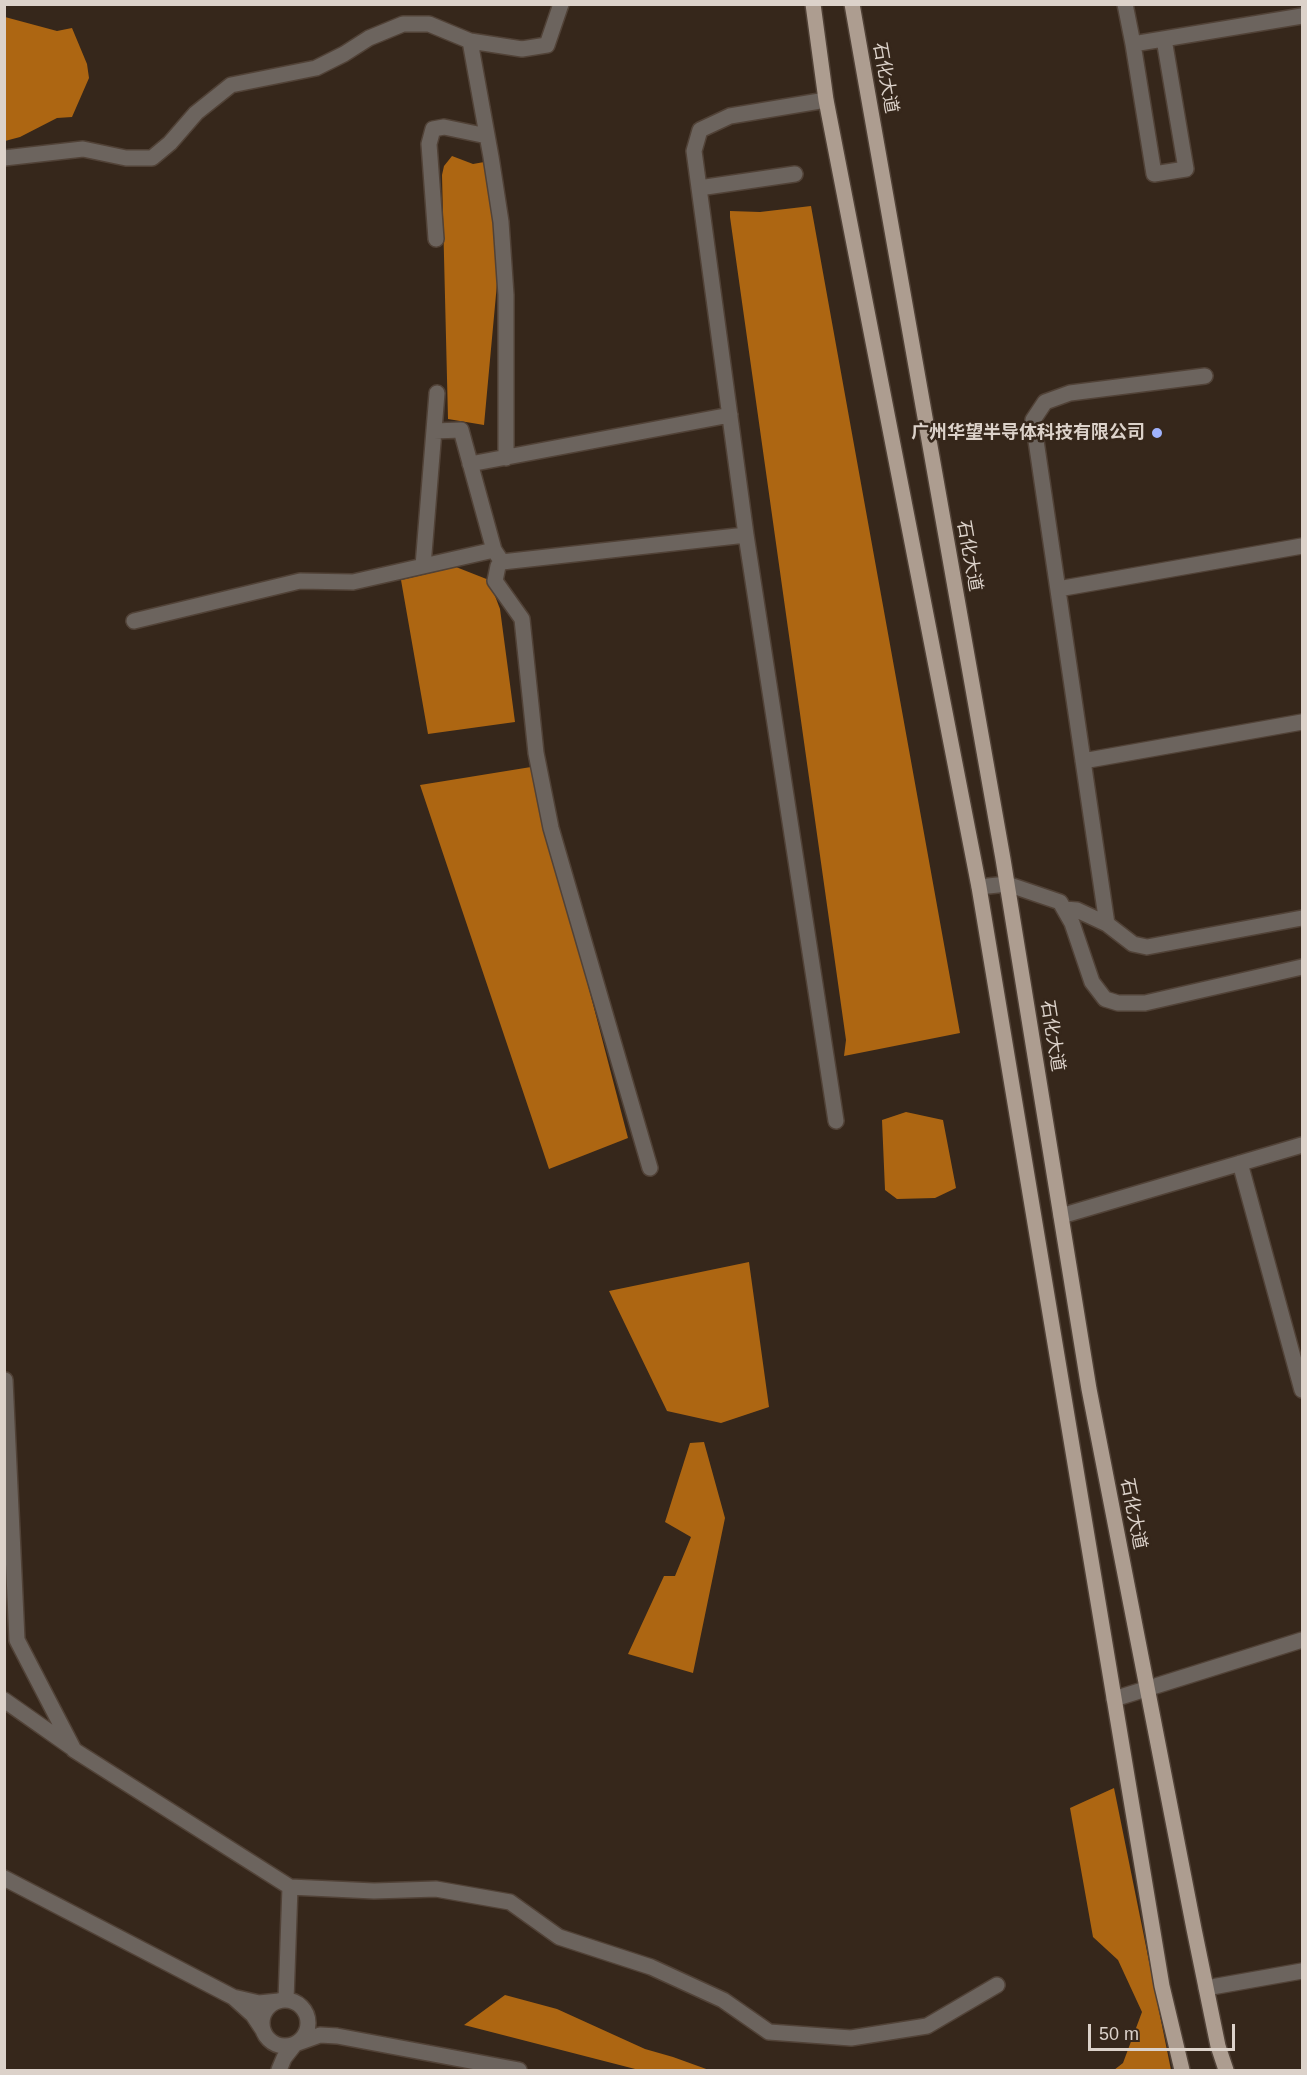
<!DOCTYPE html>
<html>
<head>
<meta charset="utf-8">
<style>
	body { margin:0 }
	#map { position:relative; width:1307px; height:2075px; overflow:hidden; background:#36271b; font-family:Helvetica,sans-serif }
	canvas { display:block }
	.frame { position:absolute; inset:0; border:6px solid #dcd2ca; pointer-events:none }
	.scale { position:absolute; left:1088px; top:2024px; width:147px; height:27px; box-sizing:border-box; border:3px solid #dcd2ca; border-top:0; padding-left:8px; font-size:18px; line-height:21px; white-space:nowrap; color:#dcd2ca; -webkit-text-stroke:4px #36271b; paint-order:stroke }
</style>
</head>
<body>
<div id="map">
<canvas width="1307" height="2075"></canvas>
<div class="frame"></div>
<div class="scale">50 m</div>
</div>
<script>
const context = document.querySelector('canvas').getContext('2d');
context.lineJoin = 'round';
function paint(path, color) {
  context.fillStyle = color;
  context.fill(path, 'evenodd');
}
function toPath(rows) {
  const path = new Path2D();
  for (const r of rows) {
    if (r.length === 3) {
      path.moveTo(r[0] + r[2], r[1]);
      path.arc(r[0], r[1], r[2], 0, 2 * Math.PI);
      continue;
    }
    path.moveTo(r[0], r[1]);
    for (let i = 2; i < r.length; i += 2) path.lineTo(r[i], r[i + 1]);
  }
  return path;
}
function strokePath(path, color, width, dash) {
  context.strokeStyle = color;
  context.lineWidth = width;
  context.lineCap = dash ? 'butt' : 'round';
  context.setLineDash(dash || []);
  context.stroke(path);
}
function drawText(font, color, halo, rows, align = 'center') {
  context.font = font + ' Helvetica,"Noto Sans SC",sans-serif';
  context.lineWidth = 5;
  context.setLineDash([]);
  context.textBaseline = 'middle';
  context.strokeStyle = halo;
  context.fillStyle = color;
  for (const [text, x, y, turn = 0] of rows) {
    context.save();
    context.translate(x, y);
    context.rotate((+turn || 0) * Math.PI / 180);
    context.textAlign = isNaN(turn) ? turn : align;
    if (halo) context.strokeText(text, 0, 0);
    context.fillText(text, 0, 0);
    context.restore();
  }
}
paint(toPath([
	[5,17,57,31,72,28,87,64,89,78,72,117,57,118,20,137,5,141],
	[452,156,473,164,490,161,499,262,484,425,448,419,442,175,444,166],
	[811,206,960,1033,844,1056,846,1040,730,217,730,211,760,212],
	[456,567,489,580,500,609,515,722,428,734,401,580],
	[531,767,628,1138,549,1169,420,785],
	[906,1112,943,1120,956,1188,935,1198,897,1199,885,1190,882,1120],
	[749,1262,769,1407,721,1423,667,1411,609,1291],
	[704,1442,725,1518,693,1673,628,1654,664,1576,675,1576,691,1537,665,1522,690,1443],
	[1114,1788,1171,2070,1114,2070,1123,2063,1142,2012,1118,1960,1093,1937,1070,1808],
	[505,1995,557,2009,645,2049,673,2057,709,2070,639,2070,464,2025]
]), '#ad6612');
const minor = toPath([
	[1125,4,1133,44,1302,16],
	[470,41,491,157,501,222,506,295,506,458],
	[1133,44,1154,174,1186,169,1164,39],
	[826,100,730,116,700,130,694,151,746,535,836,1121],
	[4,158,83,149,126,158,152,158,170,143,196,113,231,85,316,68,344,54,369,38,403,24,429,24,470,41,522,49,547,45,561,4],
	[699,188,795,174],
	[436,239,429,144,433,129,444,127,487,136],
	[434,431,461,430,494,550,502,562,746,535],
	[470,464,730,415],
	[502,562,498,566,495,581,522,619,536,753,551,828,650,1168],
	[423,566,437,393],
	[1058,589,1302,546],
	[134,621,300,581,353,582,494,550],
	[1083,761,1302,722],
	[979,887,1007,884,1060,902,1072,923,1092,982,1105,999,1118,1003,1145,1003,1302,967],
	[1064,909,1077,910,1107,924,1133,944,1147,947,1302,918],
	[1107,924,1033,420,1045,402,1070,393,1205,376],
	[1240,1163,1302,1390],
	[1061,1216,1302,1145],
	[5,1380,17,1640,74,1750,290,1887],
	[1114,1699,1302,1640],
	[4,1700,71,1747],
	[4,1878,233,1997],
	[1206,1988,1302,1971],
	[286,2000,290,1887,374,1891,436,1889,510,1902,559,1937,651,1967,723,2000,769,2032,851,2038,927,2026,997,1985],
	[285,2023,23],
	[263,2030,253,2015,233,1997,259,2003,279,2001],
	[279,2070,284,2058,295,2044,320,2035,337,2036,519,2070]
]);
const major = toPath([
	[813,4,826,100,979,887,1162,1986,1182,2070],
	[852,4,1003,859,1089,1389,1194,1929,1218,2046,1226,2070]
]);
strokePath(minor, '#514237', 18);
strokePath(major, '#514237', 18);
strokePath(minor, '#6c645e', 15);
strokePath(major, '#ad9d90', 15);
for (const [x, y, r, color] of [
	[1157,433,6,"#a0b3fd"]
]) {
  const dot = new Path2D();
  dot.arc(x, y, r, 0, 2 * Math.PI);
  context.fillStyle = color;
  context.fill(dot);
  strokePath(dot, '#36271b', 2);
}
drawText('18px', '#dcd2ca', '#36271b', [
	["石化大道",885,78,80],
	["石化大道",969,556,80],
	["石化大道",1052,1036,81],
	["石化大道",1133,1514,79]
]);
drawText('bold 18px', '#dcd2ca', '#36271b', [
	["广州华望半导体科技有限公司",1145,433]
], 'right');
</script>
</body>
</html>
